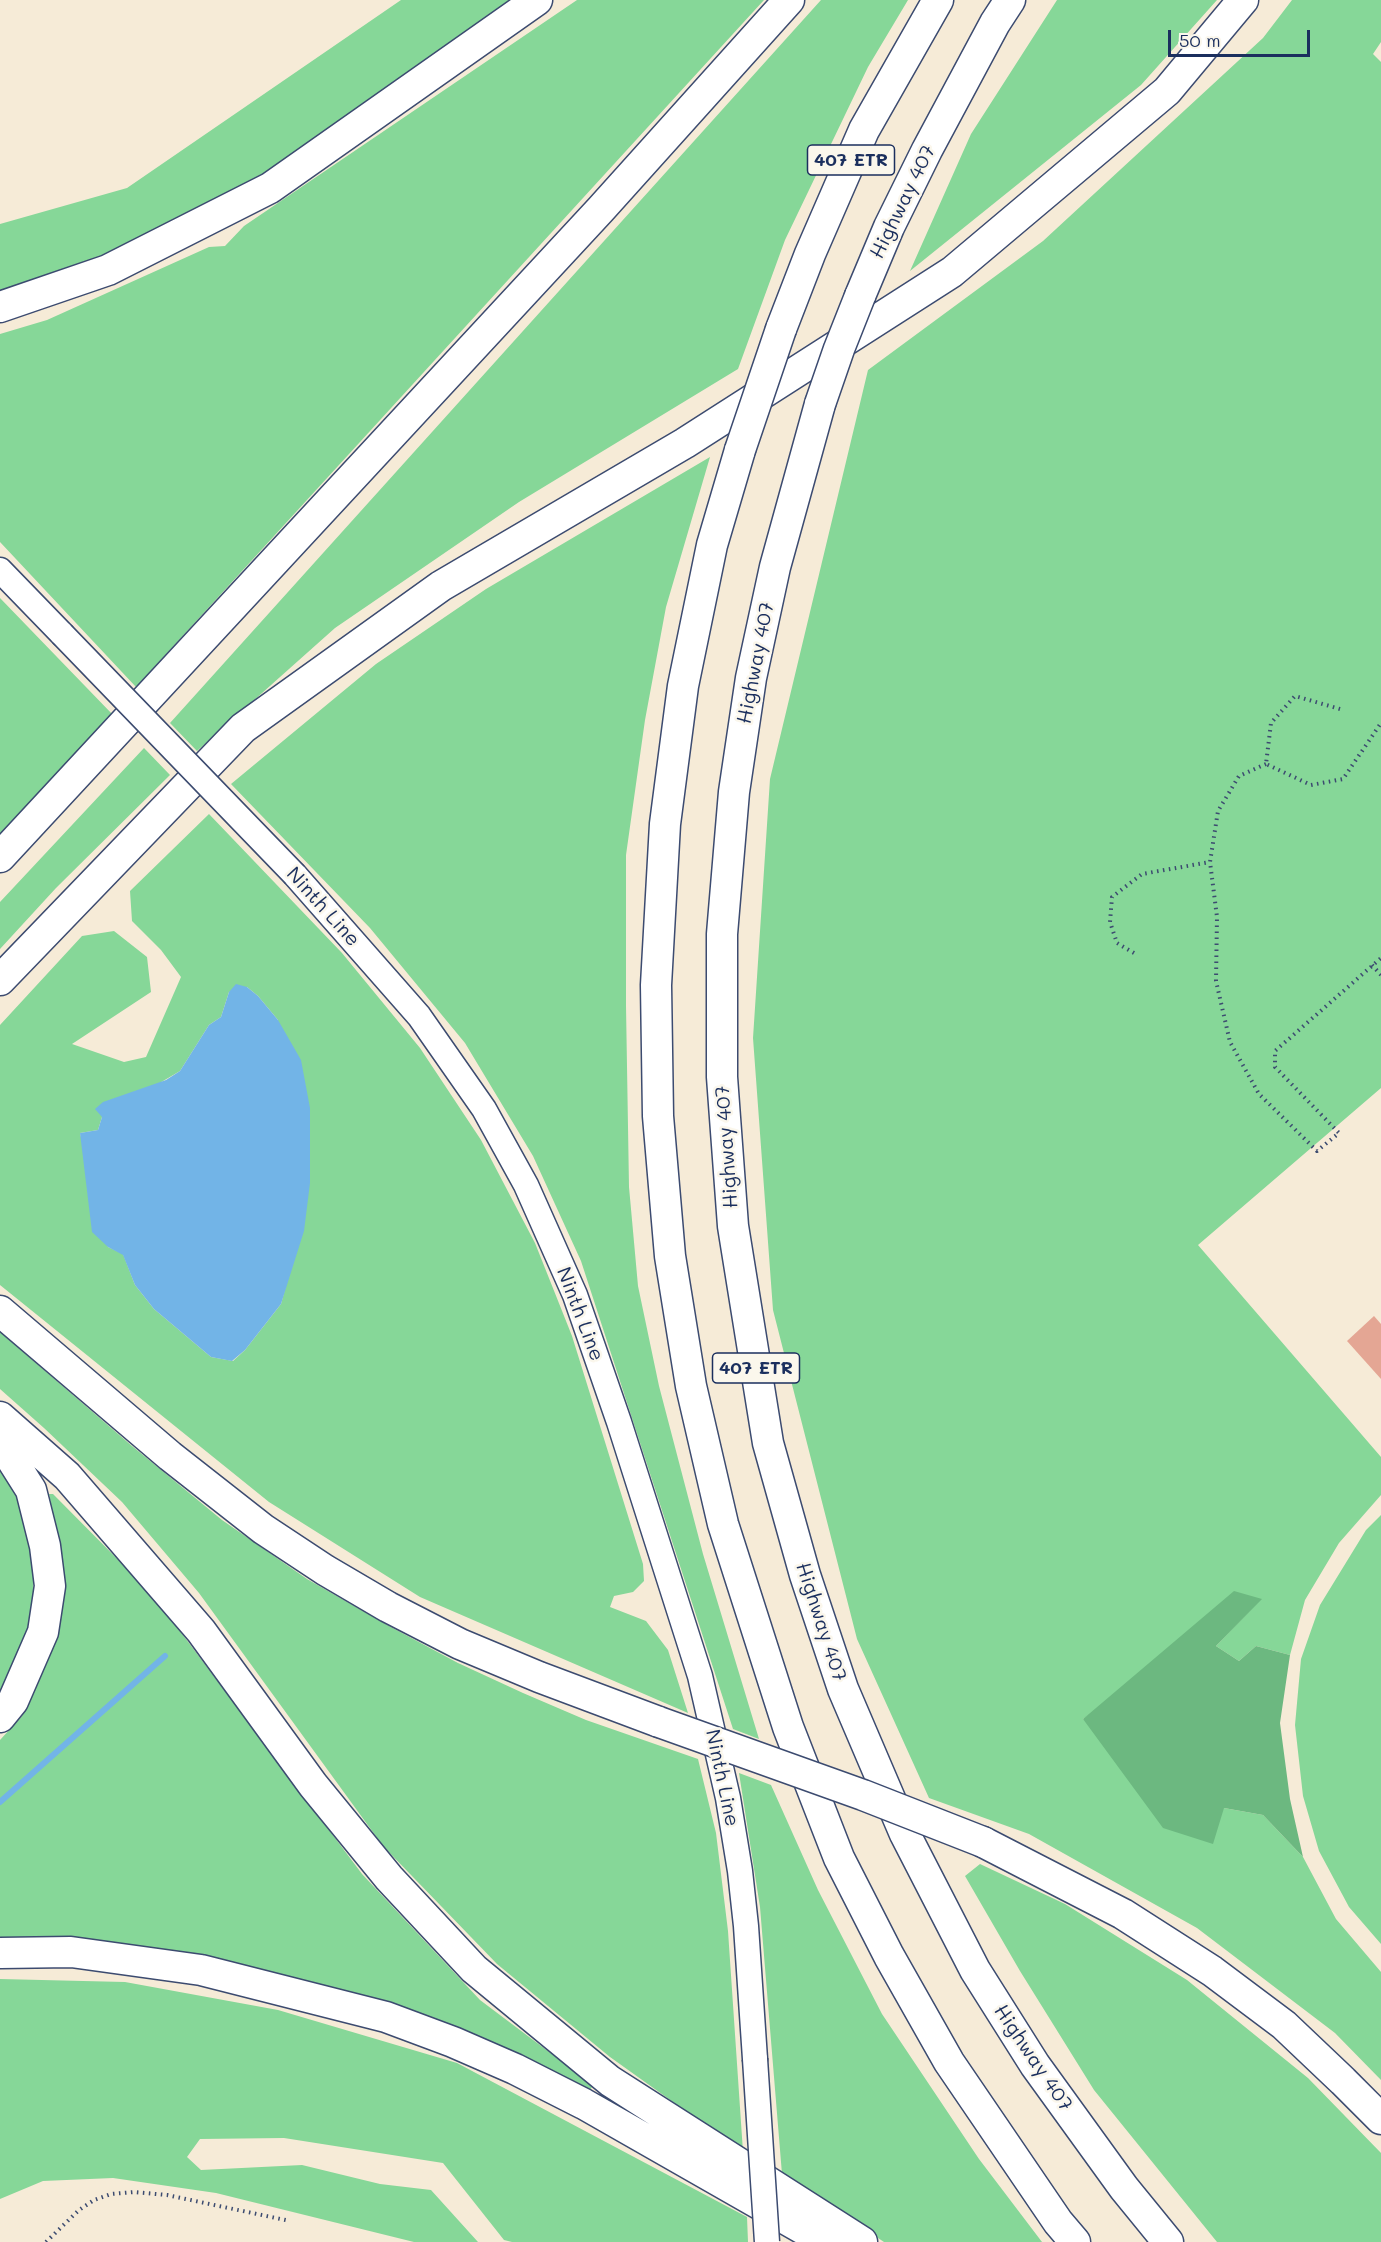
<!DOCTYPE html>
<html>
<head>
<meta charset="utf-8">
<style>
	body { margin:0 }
	#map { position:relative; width:1381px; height:2242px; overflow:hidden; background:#f6ebd7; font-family:Mali,sans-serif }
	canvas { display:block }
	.scale { position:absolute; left:1168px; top:30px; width:142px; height:27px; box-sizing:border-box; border:3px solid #1b2f5e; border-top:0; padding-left:8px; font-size:18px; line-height:21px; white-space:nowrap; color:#1b2f5e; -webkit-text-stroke:4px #fbf7ec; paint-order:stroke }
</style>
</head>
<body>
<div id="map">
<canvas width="1381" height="2242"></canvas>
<div class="scale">50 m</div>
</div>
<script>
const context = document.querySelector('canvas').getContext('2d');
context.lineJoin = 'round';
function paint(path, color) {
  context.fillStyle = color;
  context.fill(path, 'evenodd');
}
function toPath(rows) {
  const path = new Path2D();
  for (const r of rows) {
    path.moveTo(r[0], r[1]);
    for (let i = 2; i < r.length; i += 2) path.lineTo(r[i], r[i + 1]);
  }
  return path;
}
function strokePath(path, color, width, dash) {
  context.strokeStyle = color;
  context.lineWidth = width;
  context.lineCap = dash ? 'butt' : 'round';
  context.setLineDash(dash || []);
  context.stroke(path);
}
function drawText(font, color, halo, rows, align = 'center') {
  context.font = font + ' Mali,sans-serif';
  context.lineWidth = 5;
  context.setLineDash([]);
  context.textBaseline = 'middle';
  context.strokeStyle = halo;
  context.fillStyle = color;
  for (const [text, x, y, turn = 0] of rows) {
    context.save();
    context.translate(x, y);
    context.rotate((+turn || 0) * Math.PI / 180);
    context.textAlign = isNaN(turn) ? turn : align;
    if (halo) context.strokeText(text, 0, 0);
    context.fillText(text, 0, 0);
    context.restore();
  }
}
paint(toPath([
	[401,0,509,0,450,55,167,236,0,305,0,224,127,188],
	[577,0,764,0,136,687,0,542,0,334,47,320,209,247,225,246,244,226],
	[821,0,908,0,868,67,785,240,738,369,519,502,335,628,197,751,170,723],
	[1057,0,1217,0,1141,85,910,271,971,134],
	[1292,0,1381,0,1381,42,1373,54,1381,62,1381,1088,1198,1245,1381,1457,1381,1495,1339,1543,1305,1600,1290,1655,1256,1646,1239,1661,1216,1646,1261,1599,1083,1719,1224,1808,1263,1815,1303,1857,1336,1919,1381,1972,1381,2080,1335,2033,1197,1928,1029,1834,929,1798,857,1639,773,1310,753,1038,770,779,868,370,1043,241,1263,38],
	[710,457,666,607,645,720,626,855,626,1006,629,1187,638,1286,659,1386,703,1554,759,1739,733,1729,581,1261,533,1156,465,1043,370,928,231,784,376,664,486,589],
	[0,598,114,716,0,843],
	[144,748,170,775,56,888,0,949,0,902],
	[209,814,342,953,420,1048,481,1140,535,1243,572,1336,643,1564,644,1581,633,1592,614,1596,610,1607,646,1621,668,1650,688,1713,420,1597,269,1502,0,1285,0,1025,82,936,114,931,147,957,151,992,72,1044,124,1062,146,1057,181,977,161,950,132,921,130,891],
	[247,987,258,996,278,1020,288,1278,281,1304,245,1350,233,1361,211,1357,154,1309,135,1285,123,1254,108,1247,80,1133,98,1130,102,1117,180,1071,209,1025,221,1017,229,992],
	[0,1332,132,1446,222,1520,307,1579,389,1626,458,1663,523,1693,586,1720,698,1759,716,1833,728,1931,743,2152,610,2057,497,1964,383,1846,199,1593,122,1502,44,1428,0,1389],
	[0,1469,23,1507,34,1558,33,1605,23,1654,0,1701],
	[49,1494,53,1494,153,1595,362,1874,480,2000,593,2085,588,2094,441,2026,313,1982,198,1957,0,1942,0,1740,22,1716,47,1663,61,1606,61,1554],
	[1381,1515,1381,1944,1349,1907,1319,1851,1303,1796,1295,1725,1301,1659,1320,1605,1366,1530],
	[739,1773,771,1785,818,1890,882,2014,979,2159,1042,2242,884,2242,782,2174,760,1907],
	[980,1864,1065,1904,1187,1980,1308,2078,1381,2153,1381,2242,1217,2242,1094,2090,1020,1971,965,1876],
	[0,1979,125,1982,278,2010,457,2063,747,2217,748,2242,512,2242,504,2240,443,2163,284,2138,200,2139,187,2157,201,2170,302,2165,380,2184,431,2190,478,2242,414,2242,216,2193,113,2178,43,2181,0,2199]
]), '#86d798');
paint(toPath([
	[1234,1591,1262,1599,1216,1646,1239,1661,1256,1646,1290,1655,1280,1723,1290,1799,1303,1857,1263,1815,1224,1808,1213,1844,1163,1828,1083,1719]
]), '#6cb880');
paint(toPath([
	[236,984,247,987,258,996,278,1020,301,1060,310,1108,310,1183,304,1231,281,1304,245,1350,232,1361,211,1357,154,1309,135,1285,123,1255,108,1247,92,1232,80,1133,98,1130,102,1117,95,1109,103,1102,166,1080,180,1071,209,1025,221,1017,229,992]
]), '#72b4e7');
strokePath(toPath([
	[0,1802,165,1656]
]), '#72b4e7', 6);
paint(toPath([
	[1374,1316,1381,1324,1381,1379,1347,1341]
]), '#e4a694');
const secondary = toPath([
	[0,570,62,634],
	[295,875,419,1016,484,1109,526,1185,575,1295,619,1422,700,1676,728,1798,740,1871,746,1926,755,2059]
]);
const motorway = toPath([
	[860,296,889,227,927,150,995,23,1010,0],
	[0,307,108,270,270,188,537,0],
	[781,329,810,254,864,130,938,0],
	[820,404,775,567,751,678,734,792,722,934,722,1077,733,1226,768,1443,805,1575,843,1689,905,1834,975,1970,1035,2065,1124,2188,1168,2242],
	[740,450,712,545,683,686,665,824,656,985,658,1116,670,1256,691,1386,723,1524,788,1727,839,1858,889,1956,949,2062,1058,2222,1075,2242],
	[0,857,601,209,789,0],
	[0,980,243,728,441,586,685,443,952,272,1167,91,1243,0],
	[0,1311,170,1456,263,1529,325,1570,388,1607,460,1644,539,1677,659,1722],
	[0,1417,67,1476,201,1631,313,1785,389,1878,474,1969,610,2081,862,2242],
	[0,1441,31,1490,45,1546,50,1586,43,1632,13,1701,0,1717],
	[983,1842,1123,1914,1212,1971,1284,2025,1343,2081,1381,2119],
	[0,1953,71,1952,201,1970,386,2017,453,2042,515,2069,584,2104,826,2242]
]);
strokePath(secondary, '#3c4b70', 27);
strokePath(motorway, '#3c4b70', 33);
strokePath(toPath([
	[1340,709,1295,696,1271,723,1266,764,1311,785,1343,779,1381,723],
	[1266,764,1239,776,1218,811,1210,862,1217,917,1216,981,1230,1042,1259,1094,1317,1151,1339,1133,1275,1067,1275,1051,1381,958],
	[1134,953,1117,943,1110,922,1112,897,1142,874,1210,862],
	[1372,965,1381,975],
	[46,2242,79,2210,94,2200,111,2194,134,2192,167,2195,290,2221]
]), '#3c4b70', 4, [1.5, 4.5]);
strokePath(secondary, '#fff', 24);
strokePath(motorway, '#fff', 30);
const secondaryBridge = toPath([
	[62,634,295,875],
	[755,2059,767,2242]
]);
const motorwayBridge = toPath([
	[820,404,839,349,860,296],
	[740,450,781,329],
	[659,1722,863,1795,983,1842]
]);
strokePath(secondaryBridge, '#3c4b70', 27, []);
strokePath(motorwayBridge, '#3c4b70', 33, []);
strokePath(secondaryBridge, '#fff', 24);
strokePath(motorwayBridge, '#fff', 30);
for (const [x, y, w] of [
	[851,160,87],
	[756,1368,87]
]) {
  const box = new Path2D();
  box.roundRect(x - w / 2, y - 15, w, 30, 4.5);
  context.fillStyle = '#fbf7ec';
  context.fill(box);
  strokePath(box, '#1b2f5e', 1.5);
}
drawText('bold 18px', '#1b2f5e', null, [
	["407 ETR",851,160],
	["407 ETR",756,1368]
]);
drawText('20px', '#1b2f5e', '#fbf7ec', [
	["Highway 407",903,202,-64],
	["Highway 407",756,663,-79],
	["Ninth Line",323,907,48],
	["Highway 407",727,1147,-94],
	["Ninth Line",580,1314,69],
	["Highway 407",821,1622,72],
	["Ninth Line",722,1778,78],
	["Highway 407",1033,2058,56]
]);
</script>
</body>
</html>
